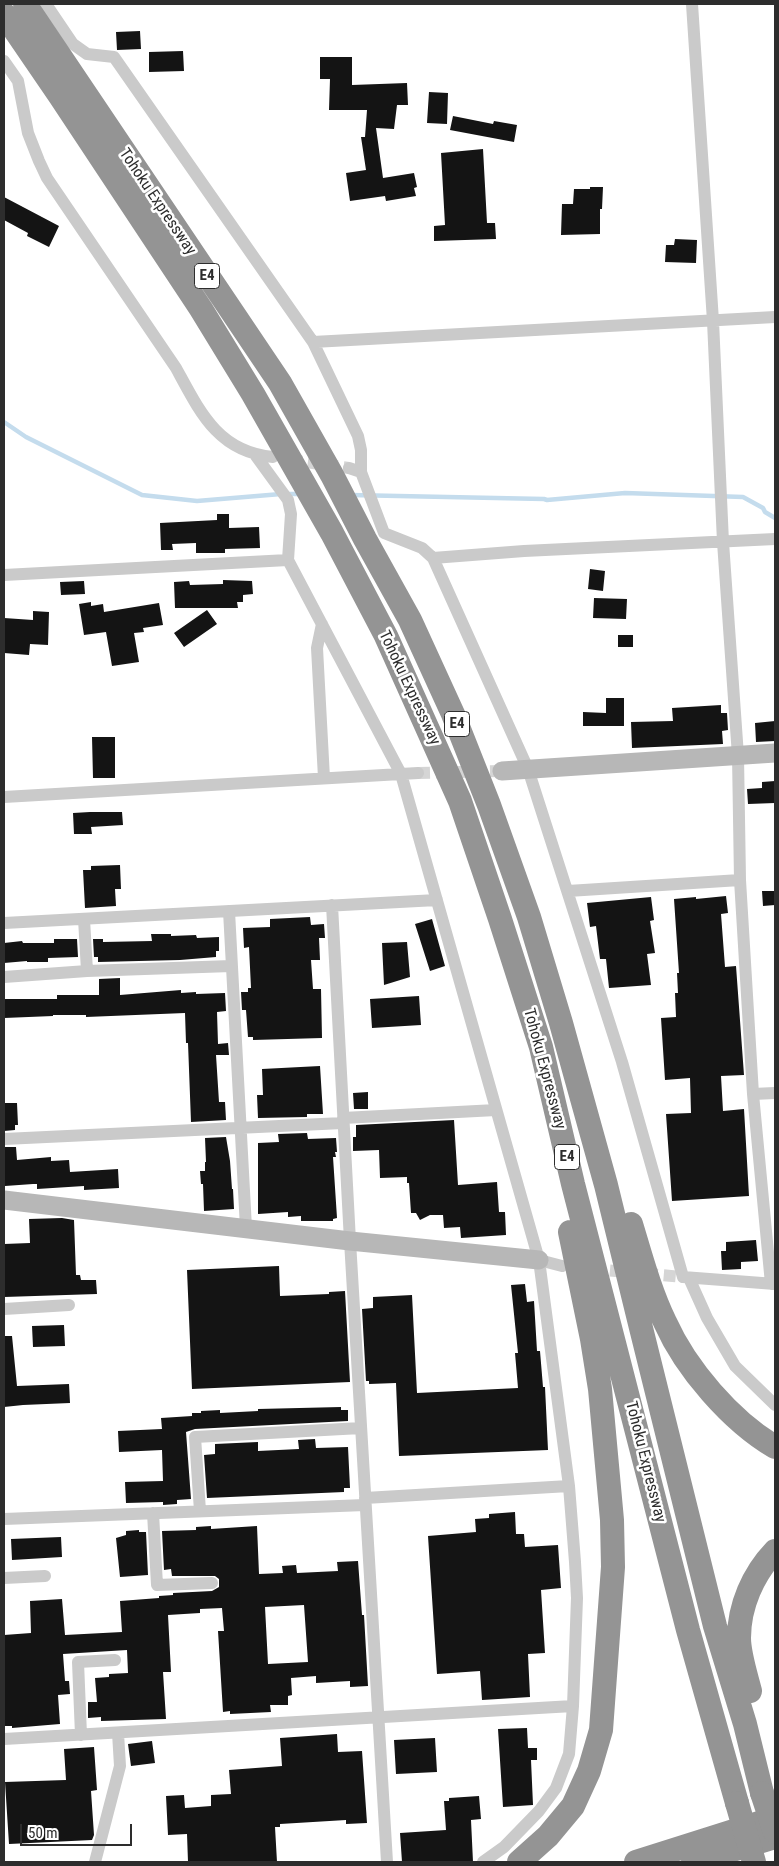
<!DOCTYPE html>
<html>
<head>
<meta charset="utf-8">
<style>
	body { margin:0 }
	#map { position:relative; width:779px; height:1866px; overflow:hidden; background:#fff; font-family:"Roboto Condensed",sans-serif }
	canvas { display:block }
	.frame { position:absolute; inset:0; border:5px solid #2d2d2d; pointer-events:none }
	.scale { position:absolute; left:20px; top:1824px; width:112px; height:22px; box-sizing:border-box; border:2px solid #2d2d2d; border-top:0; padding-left:6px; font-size:15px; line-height:18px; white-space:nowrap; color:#2d2d2d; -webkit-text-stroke:4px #fff; paint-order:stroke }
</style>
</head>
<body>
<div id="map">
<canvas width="779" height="1866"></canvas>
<div class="frame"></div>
<div class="scale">50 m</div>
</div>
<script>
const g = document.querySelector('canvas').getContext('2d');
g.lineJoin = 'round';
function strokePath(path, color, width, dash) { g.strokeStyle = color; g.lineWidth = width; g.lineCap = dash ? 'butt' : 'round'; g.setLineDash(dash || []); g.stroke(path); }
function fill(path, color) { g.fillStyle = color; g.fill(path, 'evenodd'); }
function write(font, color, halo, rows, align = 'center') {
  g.font = font + ' "Roboto Condensed",sans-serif'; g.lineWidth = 5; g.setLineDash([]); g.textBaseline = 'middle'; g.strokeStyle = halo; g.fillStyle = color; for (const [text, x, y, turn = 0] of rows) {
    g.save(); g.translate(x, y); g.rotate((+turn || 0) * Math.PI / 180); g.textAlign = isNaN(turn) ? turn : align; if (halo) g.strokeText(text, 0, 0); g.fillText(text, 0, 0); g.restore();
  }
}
const stream = new Path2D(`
	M4,422L26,437L142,495L197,501L281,494H302
	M350,495L544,499L547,500L625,493L743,497L763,508L765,512L775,518`);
const building = new Path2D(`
	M140,31L141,49L117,50L116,32Z
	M183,51L184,71L149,72V52Z
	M320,57H352V85L407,83L408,105H397L394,129L376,128L383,178L414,173L417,187L414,188L416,196L386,201L385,196L350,201L346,173L366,170L361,137H365L367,110H329L330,79H320Z
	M429,92L448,93L447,124L427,123Z
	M453,116L493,124L494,121L517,125L514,142L450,130Z
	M483,149L487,223H495L496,239L434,241V226L445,225L441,153Z
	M590,187H603L602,209H600V234L561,235L562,204H573L574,189H590Z
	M4,197L59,226L49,247L27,236L28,233L4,220Z
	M675,239L697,240L696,263L665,262L666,245H674Z
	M217,514H229V528L259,527L260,548L225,549V553H196V543L172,544L173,550H161L160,523L217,520Z
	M590,569L605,571L603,591L588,589Z
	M223,580L252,581L253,594L243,595V602H237L238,608H175L174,582L189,581L190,585L223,584Z
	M84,581L85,594L61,595L60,582Z
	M594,598L627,599L626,619L593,618Z
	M91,602V606L103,604L104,612L159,603L163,625L143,628L144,632L134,633L139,662L112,666L106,632L84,635L79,604Z
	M207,610L217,624L184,647L174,633Z
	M33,611L49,612L48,645L30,644L29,655L4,653V618L33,620Z
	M618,635H633V647H618Z
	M606,698H624V726H583V712L606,713Z
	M721,705V713H727L728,730L722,731L723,744L632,748L631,722L673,721L672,708Z
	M775,721V741L756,742L755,723Z
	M92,737H115V778H93Z
	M775,781V803L748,804L747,789L762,788V782Z
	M90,812H122L123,825L91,827L92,834H74L73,813Z
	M120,865L121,889H115L116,906L85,908L83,870H91V866Z
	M762,891H775V905L763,906Z
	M726,896L728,913L721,914L725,967L736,966L744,1075L721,1076L723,1111L744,1109L749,1196L672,1201L666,1114L691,1113L690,1078L665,1080L661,1018L676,1017L675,993H678L677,973H679L674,899L696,897V899Z
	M651,897L654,920L650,921L655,953L647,954L651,985L609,988L606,959H600L596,926L590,927L587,903Z
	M310,917L311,925L324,924L325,938H319L320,960H311L313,989H321L322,1038L253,1040V1037H248L246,1010H242L241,992H248V988H251L249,947L244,948L243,928L270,927V919Z
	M432,919L445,966L430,971L415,924Z
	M151,934H171V936L196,935L197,938L219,937V951H216V957L180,960L98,962V957H94L93,939H103V942L152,941Z
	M54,939H77L78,957L48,958V962H27V961L4,963V943L22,941L23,943H54Z
	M407,942L410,977L384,985L382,943Z
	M120,978V995L181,990V993L196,992V994L225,993L226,1011L217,1012L218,1044L228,1043L229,1055H216L219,1102H225L226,1120L191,1122L188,1043H186L185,1013L86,1017V1015H53V1016L4,1018V999H57V995H99V979Z
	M419,996L421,1025L372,1028L370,999Z
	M320,1066L323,1114H307V1117L258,1118L257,1095H263L262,1069Z
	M368,1092V1109H354L353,1093Z
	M4,1103H17L18,1125H15V1130L4,1131Z
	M454,1120L458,1185L497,1182L499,1212H505L506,1235L461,1238L460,1227L444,1228L443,1215H430L420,1220L416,1213H411L409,1183H407V1177L380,1178L379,1150L353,1151V1137H356V1125Z
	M307,1133L308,1139L336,1138L337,1152H335L336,1157H333L337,1218L333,1219V1221H301V1216L288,1217V1212L258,1214V1143L279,1142L278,1134Z
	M226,1137L230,1161L232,1189H233L234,1209L204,1211L203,1184H201L200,1171H205V1162H206L205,1138Z
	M4,1147H16L17,1160L51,1157V1161L69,1160L70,1172L118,1169L119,1188L84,1190V1186L37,1189V1184H33L5,1186Z
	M62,1218L74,1220L76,1275H80L81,1280H96L97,1294L4,1297V1244L30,1243L29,1219Z
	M756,1240L758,1261L741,1262V1269L722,1270L721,1251H726V1242Z
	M279,1266L280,1296L329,1294V1292L345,1291L350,1382L192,1389L187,1270Z
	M525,1284L527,1302L534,1301L537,1351H540L543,1387H545L548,1450L399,1456L396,1383L369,1384V1381H366L362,1309L373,1308V1297L412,1295L417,1393L518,1388L515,1353H518L511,1285Z
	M64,1325L65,1346L33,1347L32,1326Z
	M4,1336H12L17,1386L69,1384L70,1403L23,1405L4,1407Z
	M341,1407V1410H348V1421L195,1429L186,1432L191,1499L177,1500V1504L163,1505V1502L126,1503L125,1482L163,1481L162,1450L119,1452L118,1431L162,1429L161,1418L192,1416V1413H201V1411L220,1410V1413L258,1411V1409Z
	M315,1439L316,1448L348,1447L350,1488H344V1492L207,1498L204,1455L215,1454V1444L258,1442V1451L299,1449L298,1440Z
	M515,1512L516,1534H524L525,1547L558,1545L561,1588L541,1590L545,1653L528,1654L530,1697L482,1700L480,1671L437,1674L428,1536L476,1532L475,1519L489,1518V1514Z
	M211,1526V1529L257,1526L259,1574L283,1573L282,1566L296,1565L297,1573L338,1571L337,1562L358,1561L362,1615H364L368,1686L350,1687V1681L316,1683V1676L291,1678L292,1695L288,1696V1705H270L271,1712L230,1714V1711L223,1712L218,1631H224L222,1608L200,1609V1613L168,1615L171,1672H163L166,1719L101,1721V1717L88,1718V1702H97L95,1678L109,1677V1674L128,1673L127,1650L63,1654L65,1681H69L70,1694L58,1695L60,1724L12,1728V1726H4V1635L31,1633L30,1601L62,1599L65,1635L122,1632L120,1601L159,1598V1596L173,1595V1593L212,1591L219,1587V1579L215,1576H172L171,1569L164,1570L162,1531L196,1530V1527ZM304,1605L308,1662L268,1664L265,1607Z
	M139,1530V1532H146L148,1575L120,1577L116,1538L126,1535V1531Z
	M61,1537L62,1557L12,1560L11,1539Z
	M527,1728L528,1748H537V1760H531L533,1805L503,1807L498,1729Z
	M337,1734L338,1752L362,1751L367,1823L346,1824V1820L280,1824V1827H275L277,1862H188L187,1834L168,1835L166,1796L184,1795L185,1808L211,1806V1795L231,1794L229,1770L282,1766L280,1738Z
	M435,1738L437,1772L396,1774L394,1740Z
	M152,1741L155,1763L131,1766L128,1744Z
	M94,1747L97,1790L91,1791L94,1835L92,1840L9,1844L5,1782L66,1780L64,1749Z
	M479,1796L481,1819L471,1820L473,1862H402L400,1833L446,1830L444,1801H449V1798Z`);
const streetTunnel = new Path2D(`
	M290,460L349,468
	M418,773L502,771
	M592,1269L683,1277`);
const street = new Path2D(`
	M46,4L73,44L87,54L114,57L313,342L358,436L361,450V472L349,468
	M692,4L713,321L723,542L738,756L740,880L753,1094L771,1284
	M4,61L18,81L28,133L39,161L47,178L176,368C200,412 218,452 273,457
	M313,342L775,317
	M256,456L288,500L291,514L288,560L401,774L539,1260L569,1486L575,1562L577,1598L573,1706L569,1754L556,1788L539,1811L504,1847L483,1862
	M361,472L384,533L422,548L433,558L528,769L622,1062L683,1277L775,1284
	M433,558L524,551L775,539
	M4,575L288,560
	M322,624L317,648L324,778
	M4,797L418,773
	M568,891L740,880
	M332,905L350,1241L387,1862
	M229,911L246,1228
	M84,919L87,971L231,966
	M4,923L437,900
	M4,977L87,971
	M753,1094L775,1093
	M343,1118L496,1110
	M4,1139L343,1123
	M539,1260L562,1266
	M689,1278L707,1318L735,1366L775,1405
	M4,1309L69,1305
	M365,1498L569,1486
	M200,1511L195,1437L361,1428
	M153,1513L157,1585L212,1583
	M4,1519L365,1505
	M4,1578L45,1576
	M81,1735L78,1662L115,1660
	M4,1739L573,1706
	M95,1862L120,1766L118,1733`);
const secondary = new Path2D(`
	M502,771L775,753
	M4,1200L350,1241L539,1260`);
const highway = new Path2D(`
	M25,4L280,383L332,475L365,539L410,620L453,714L489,805L529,917L561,1023L606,1185L641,1328L715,1626L745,1724L762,1793
	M4,14L60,96L201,309L253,394L332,533L386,636L460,801L500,919L541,1047L573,1184L688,1630L737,1803
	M631,1224C641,1257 650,1291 665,1322C686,1369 731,1421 775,1447
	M750,1691C746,1675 739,1654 739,1638C739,1606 753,1574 775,1551
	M519,1862L548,1836L573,1806L589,1771L601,1730L613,1567L612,1520L600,1389L592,1339L570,1232
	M636,1862L775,1818
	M693,1862L775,1837`);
const highwayBridge = new Path2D(`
	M762,1793L775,1832
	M737,1803L754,1862`);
const shields = [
	[207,276,25],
	[457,724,25],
	[567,1157,25]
];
const shieldNames = [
	["E4",207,276],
	["E4",457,724],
	["E4",567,1157]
];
const streetNames = [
	["Tohoku Expressway",157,202,56],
	["Tohoku Expressway",409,688,65],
	["Tohoku Expressway",544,1069,75],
	["Tohoku Expressway",645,1462,76]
];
strokePath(stream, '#c4dced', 4.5);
fill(building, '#141414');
strokePath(streetTunnel, '#d5d5d5', 12, [12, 6]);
strokePath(street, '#cacaca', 12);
strokePath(secondary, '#b7b7b7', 19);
strokePath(highway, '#949494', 24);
strokePath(highwayBridge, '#949494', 24);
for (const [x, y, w] of shields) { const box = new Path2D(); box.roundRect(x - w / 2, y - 12.5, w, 25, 4); g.fillStyle = '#fff'; g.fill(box); strokePath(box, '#2d2d2d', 1); }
write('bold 15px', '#2d2d2d', null, shieldNames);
write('16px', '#2d2d2d', '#fff', streetNames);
</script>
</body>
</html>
